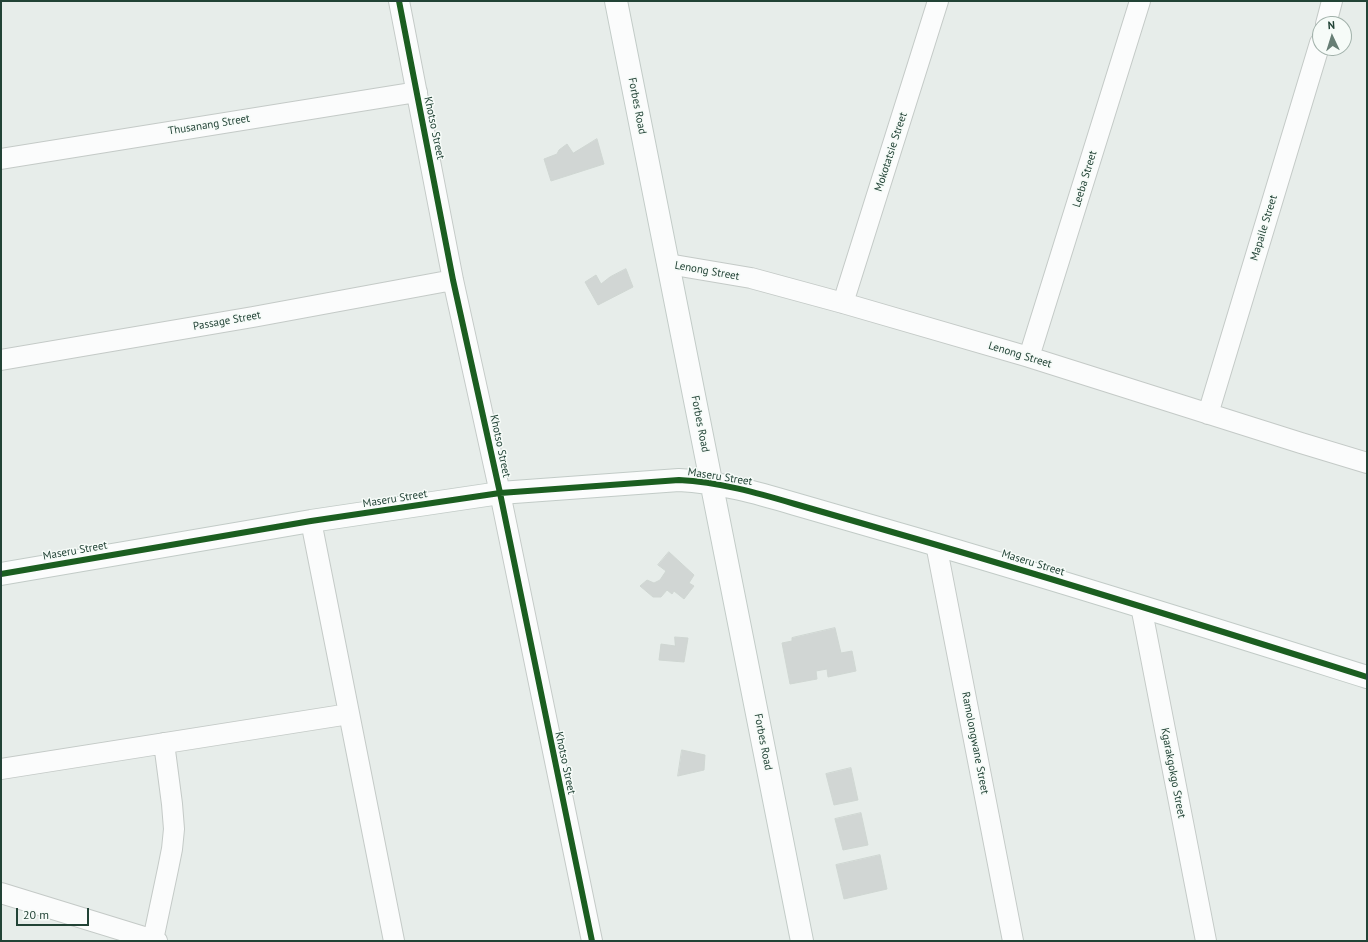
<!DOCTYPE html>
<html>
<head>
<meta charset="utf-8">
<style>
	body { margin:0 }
	#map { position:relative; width:1368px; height:942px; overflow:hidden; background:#e7edea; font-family:"PT Sans",sans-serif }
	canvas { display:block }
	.frame { position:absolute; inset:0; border:2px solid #224336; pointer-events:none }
	.north { position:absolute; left:1312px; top:16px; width:40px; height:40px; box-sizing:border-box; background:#f6fbf8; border:1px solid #a1b1aa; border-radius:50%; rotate:356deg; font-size:11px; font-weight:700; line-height:16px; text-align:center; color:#224336 }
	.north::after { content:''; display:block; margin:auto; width:14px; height:18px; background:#677e75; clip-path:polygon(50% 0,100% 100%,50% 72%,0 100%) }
	.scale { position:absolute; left:16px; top:908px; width:73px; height:18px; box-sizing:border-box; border:2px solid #224336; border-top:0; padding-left:5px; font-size:12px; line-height:14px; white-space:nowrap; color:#224336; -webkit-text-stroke:3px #f6fbf8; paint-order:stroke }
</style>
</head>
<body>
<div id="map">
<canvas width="1368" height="942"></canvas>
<div class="frame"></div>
<div class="north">N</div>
<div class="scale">20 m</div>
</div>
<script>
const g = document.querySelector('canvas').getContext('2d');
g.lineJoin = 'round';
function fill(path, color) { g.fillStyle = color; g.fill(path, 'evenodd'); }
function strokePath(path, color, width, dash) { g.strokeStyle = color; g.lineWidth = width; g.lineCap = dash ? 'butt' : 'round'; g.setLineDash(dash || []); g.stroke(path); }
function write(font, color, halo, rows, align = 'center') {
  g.font = font + ' "PT Sans",sans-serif'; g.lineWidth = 3; g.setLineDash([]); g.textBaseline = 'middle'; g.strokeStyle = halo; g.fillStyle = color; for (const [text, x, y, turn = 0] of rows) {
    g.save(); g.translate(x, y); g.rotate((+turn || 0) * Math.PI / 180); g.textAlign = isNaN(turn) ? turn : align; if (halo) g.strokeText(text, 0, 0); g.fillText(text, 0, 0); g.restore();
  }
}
const building = new Path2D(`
	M597,139L604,164L551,181L544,159L557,154L559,150L567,144L573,153Z
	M626,269L633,287L598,305L585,282L596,275L601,284L610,277Z
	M669,552L694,575L689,583L694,586L684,599L674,591L672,594L667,590L661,597H653L640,586L647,580L654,583L660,580L666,571L658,565Z
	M835,628L841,653L852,651L856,671L828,677L827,669L816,671L817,679L790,684L782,643L792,641V638Z
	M675,637L688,638L684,662L659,660L661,644L675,646Z
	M682,750L705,755L704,770L678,776Z
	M851,768L858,800L834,805L826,774Z
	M861,813L868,845L843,850L835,819Z
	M880,855L887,889L844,899L836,865Z`);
const street = new Path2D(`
	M399,1L453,280L500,493L592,941
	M1326,24L1332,1
	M1,159L417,92
	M668,264L751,278L843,303L1029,357L1301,443L1367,463
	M843,303L938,1
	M1029,357L1140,1
	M1,360L253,317L453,280
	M1208,414L1320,43
	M311,521L394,941
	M936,544L1013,941
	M1141,606L1206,941
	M1,769L349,714
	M1,893L157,941
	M153,940L168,869L172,849L174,829L172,804L164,743`);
const secondary = new Path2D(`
	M616,1L802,941
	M1,574L311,521L500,493L679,480C719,482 758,493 795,504C830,514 865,524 899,534C1056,579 1211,628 1367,677`);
const cycleway = new Path2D(`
	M399,1L453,280L500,493L592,941
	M1,574L311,521L500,493L679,480C719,482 758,493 795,504C830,514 865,524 899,534C1056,579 1211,628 1367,677`);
const streetNames = [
	["Forbes Road",637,106,79],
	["Thusanang Street",209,125,-9],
	["Khotso Street",434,128,78],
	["Mokotatsie Street",891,152,-72],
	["Leeba Street",1085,179,-73],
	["Mapaile Street",1264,228,-73],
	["Lenong Street",707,271,10],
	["Passage Street",227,321,-10],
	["Lenong Street",1020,355,17],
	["Forbes Road",700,424,79],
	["Khotso Street",500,446,78],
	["Maseru Street",720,477,9],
	["Maseru Street",395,499,-9],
	["Maseru Street",75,551,-10],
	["Maseru Street",1033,563,17],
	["Forbes Road",763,742,79],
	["Ramolongwane Street",975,743,79],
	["Khotso Street",565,763,78],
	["Kgarakgokgo Street",1173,773,79]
];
fill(building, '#d1d6d4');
strokePath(building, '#cfd6d2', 1);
strokePath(street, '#c4cac7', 22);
strokePath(secondary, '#c2cbc7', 24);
strokePath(street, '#fbfcfc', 20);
strokePath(secondary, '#fbfcfc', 22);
strokePath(cycleway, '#1b5e20', 6);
write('11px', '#224336', '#f6fbf8', streetNames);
</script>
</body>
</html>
